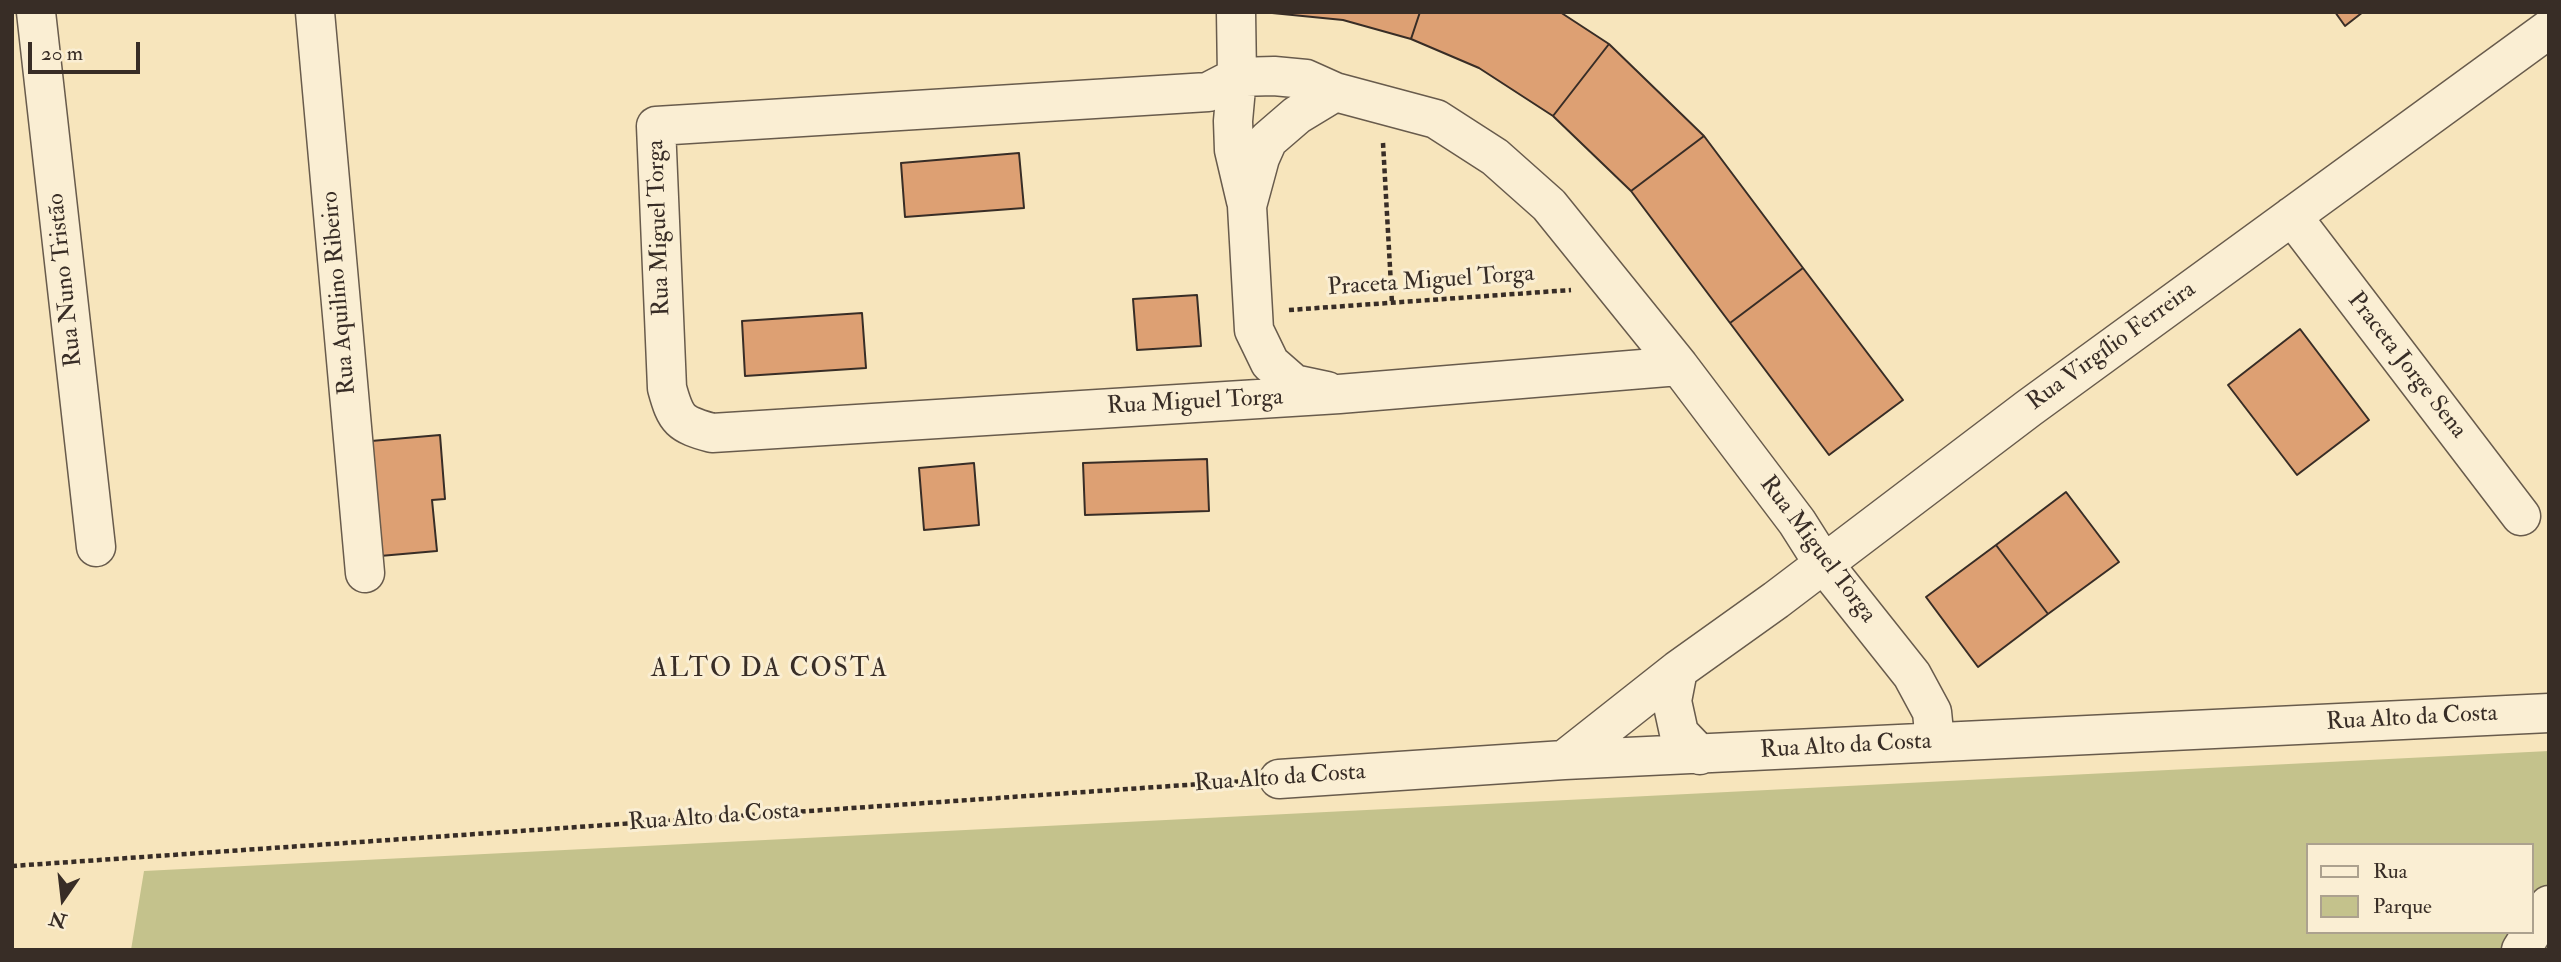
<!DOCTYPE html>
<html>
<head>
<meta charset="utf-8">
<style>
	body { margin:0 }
	#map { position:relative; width:2561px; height:962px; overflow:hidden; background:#f7e5bc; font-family:"IM FELL Double Pica",serif }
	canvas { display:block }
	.frame { position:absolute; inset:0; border:14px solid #382d26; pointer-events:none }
	.legend { position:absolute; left:2306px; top:843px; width:228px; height:91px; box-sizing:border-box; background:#faeed3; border:2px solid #aca18e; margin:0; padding:9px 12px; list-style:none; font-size:21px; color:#382d26 }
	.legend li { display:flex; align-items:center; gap:14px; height:35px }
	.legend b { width:35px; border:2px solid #aca18e }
	.north { position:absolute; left:28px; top:864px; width:70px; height:70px; -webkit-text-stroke:5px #faeed3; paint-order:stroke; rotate:194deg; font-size:19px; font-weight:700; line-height:28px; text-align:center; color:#382d26 }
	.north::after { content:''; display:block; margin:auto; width:24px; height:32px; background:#382d26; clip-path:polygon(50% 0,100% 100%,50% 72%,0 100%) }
	.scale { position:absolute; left:28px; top:42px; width:112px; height:32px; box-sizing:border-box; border:4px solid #382d26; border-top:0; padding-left:9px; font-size:21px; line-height:24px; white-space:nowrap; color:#382d26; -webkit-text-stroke:5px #faeed3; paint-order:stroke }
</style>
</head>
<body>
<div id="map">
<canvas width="2561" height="962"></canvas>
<div class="frame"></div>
<ul class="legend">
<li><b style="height:9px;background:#faeed3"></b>Rua</li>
<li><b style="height:19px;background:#c4c28c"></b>Parque</li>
</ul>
<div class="north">N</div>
<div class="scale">20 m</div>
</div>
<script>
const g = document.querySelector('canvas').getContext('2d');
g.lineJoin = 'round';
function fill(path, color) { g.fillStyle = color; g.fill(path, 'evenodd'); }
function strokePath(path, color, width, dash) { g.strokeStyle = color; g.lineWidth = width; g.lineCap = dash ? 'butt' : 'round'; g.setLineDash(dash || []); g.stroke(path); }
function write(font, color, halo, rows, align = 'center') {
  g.font = font + ' "IM FELL Double Pica",serif'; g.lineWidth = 6; g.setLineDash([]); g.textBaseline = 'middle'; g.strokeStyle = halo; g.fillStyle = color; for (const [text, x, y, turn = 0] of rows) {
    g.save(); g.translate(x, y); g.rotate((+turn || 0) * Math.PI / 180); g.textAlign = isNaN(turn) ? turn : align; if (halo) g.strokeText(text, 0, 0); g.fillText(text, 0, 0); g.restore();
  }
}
const green = new Path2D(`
	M2549,751V950H131L144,871ZM2307,845H2531V932H2307Z`);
const building = new Path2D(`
	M1262,12H1420L1411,39L1343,20Z
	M1420,12H1560L1609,44L1553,116L1479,68L1411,39Z
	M2335,12H2363L2345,26Z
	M1609,44L1704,136L1631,191L1553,116Z
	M1704,136L1803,268L1730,323L1631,191Z
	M1019,153L1024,208L905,217L901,163Z
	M1803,268L1903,400L1829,455L1730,323Z
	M1197,295L1201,346L1137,350L1133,299Z
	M862,313L866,368L745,376L742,321Z
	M2300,329L2369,420L2297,475L2228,385Z
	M440,435L445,499L432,500L437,551L380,556L371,441Z
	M1207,459L1209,511L1085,515L1083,463Z
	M974,463L979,525L924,530L919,468Z
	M2066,492L2119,562L2048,614L1996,545Z
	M1996,545L2048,614L1978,667L1926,597Z`);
const path = new Path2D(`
	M1383,143L1392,303
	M1289,310L1571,290
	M12,866L1244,781`);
const minor = new Path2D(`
	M36,12L96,547
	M315,12L365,573
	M1236,12L1237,77L1233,121L1234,150L1246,201
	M2292,216L2521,516
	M1679,366L1339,394L712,433C680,424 676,421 667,388L656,126L1208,92L1237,77L1274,76L1306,79L1335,92L1436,119L1495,157L1549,205L1679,366L1797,522L1823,563L1912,675L1932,712L1935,742
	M1327,391L1294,384L1270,363L1254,330L1247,206L1260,158L1268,140L1297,115L1335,92
	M1678,670L1672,701L1679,733L1700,755
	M1564,760L1678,670L1776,600L2029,408L2549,29
	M1279,779L1564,760L2549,713
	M2521,950L2549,905`);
const streetNames = [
	["Rua Miguel Torga",660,228,-92],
	["Rua Nuno Tristão",66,280,-96],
	["Praceta Miguel Torga",1431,282,-4],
	["Rua Aquilino Ribeiro",340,293,-95],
	["Rua Virgílio Ferreira",2112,347,-36],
	["Praceta Jorge Sena",2406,366,52],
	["Rua Miguel Torga",1195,403,-3],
	["Rua Miguel Torga",1817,550,53],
	["Rua Alto da Costa",2412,719,-3],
	["Rua Alto da Costa",1846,747,-3],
	["Rua Alto da Costa",1280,779,-4],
	["Rua Alto da Costa",714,818,-4]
];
const neighbourhoodNames = [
	["ALTO DA COSTA",770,670]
];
fill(green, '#c4c28c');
fill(building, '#dda073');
strokePath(building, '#382d26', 2);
strokePath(minor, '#685b4c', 41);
strokePath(path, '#382d26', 4.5, [5, 3.5]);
strokePath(minor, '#faeed3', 38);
write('24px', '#382d26', '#faeed3', streetNames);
g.letterSpacing = '2px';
write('26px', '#382d26', '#faeed3', neighbourhoodNames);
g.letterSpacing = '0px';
</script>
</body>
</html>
